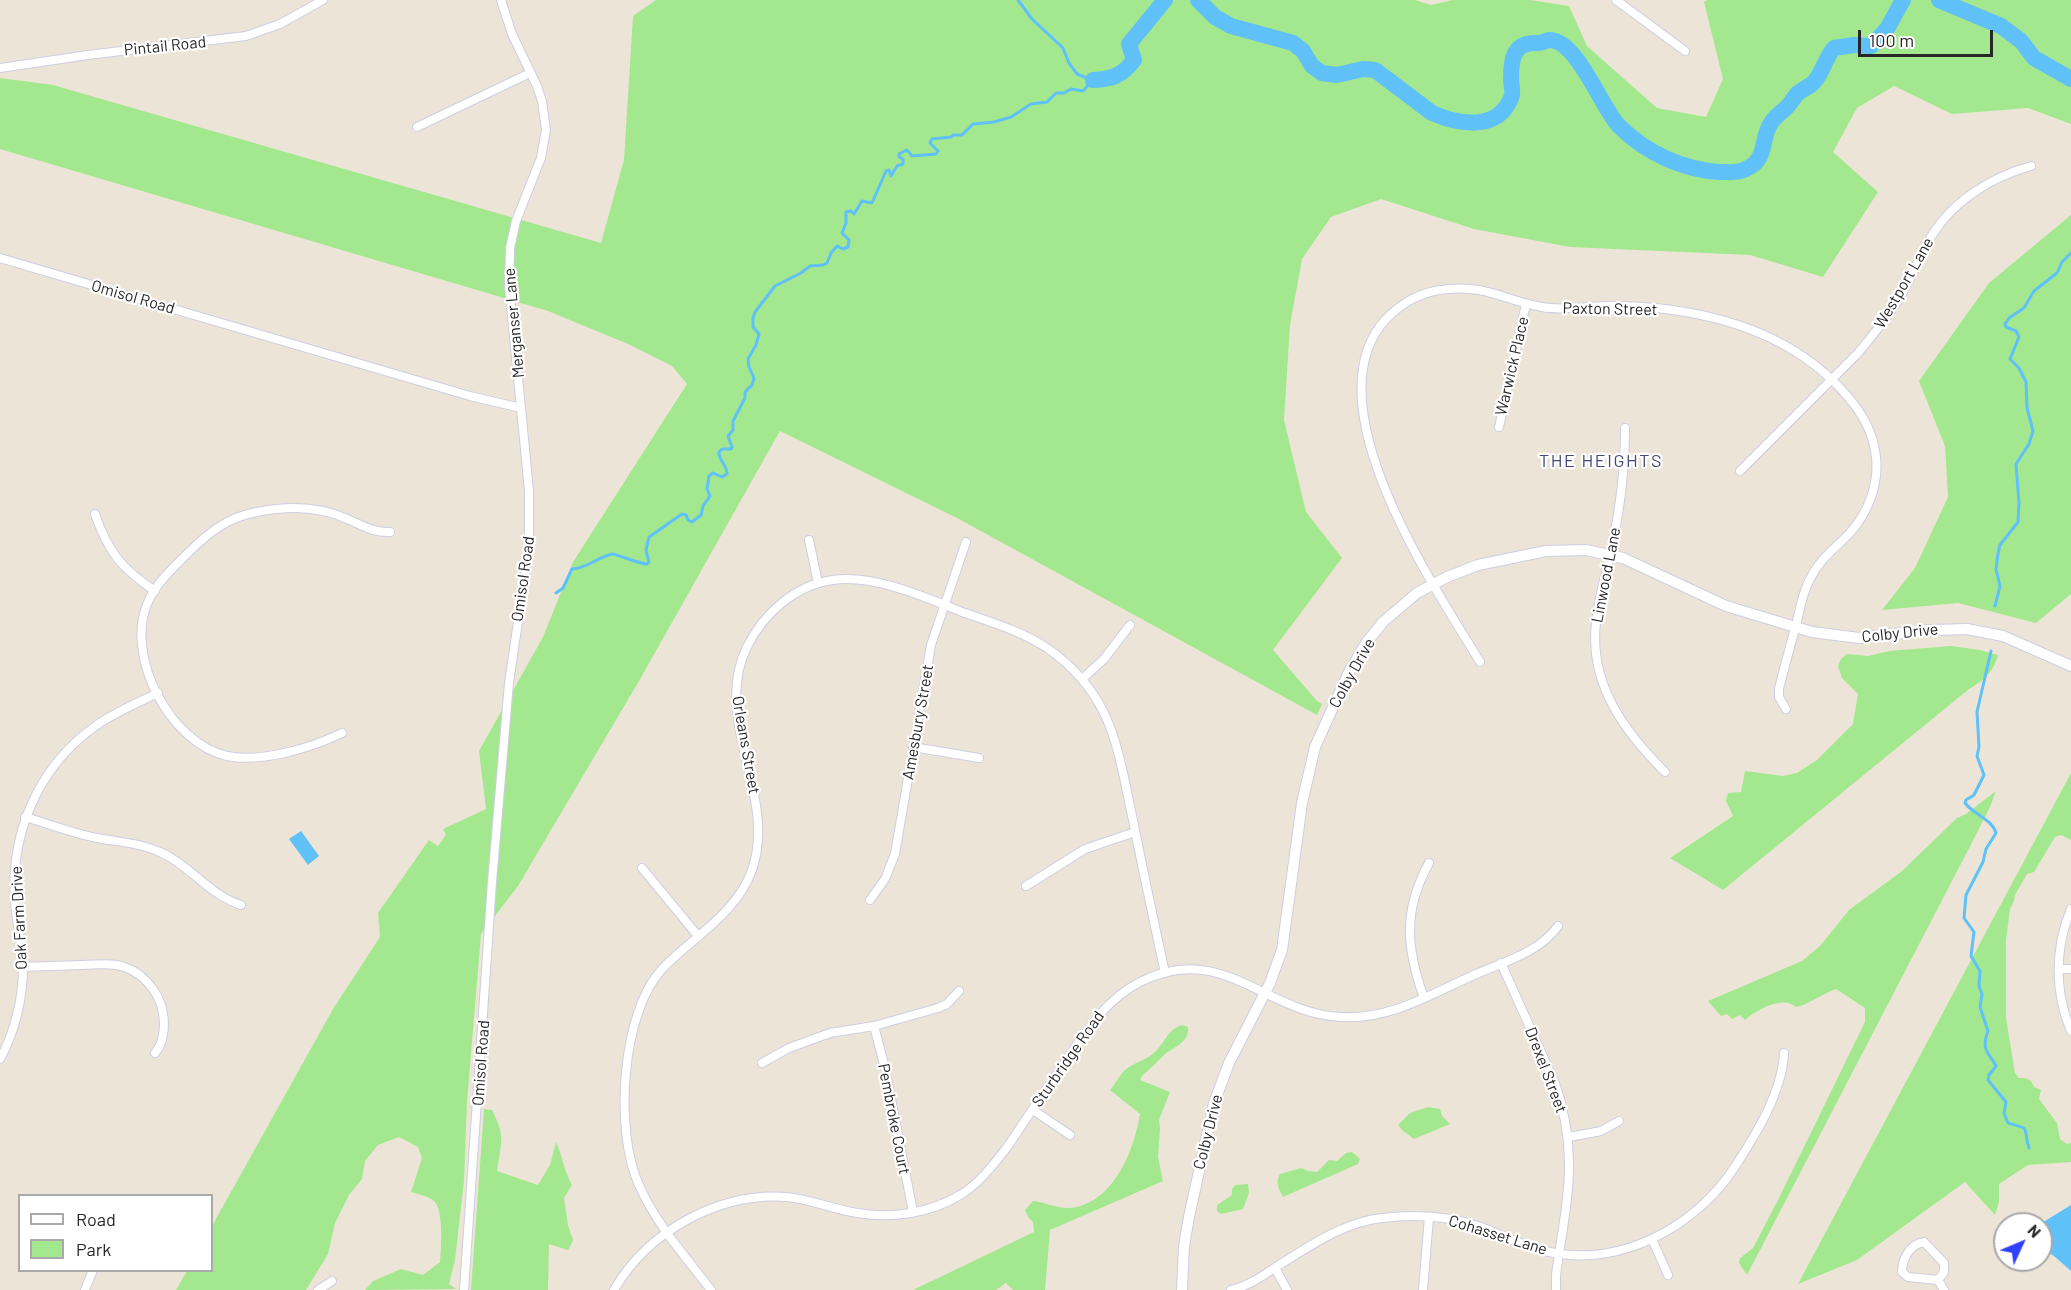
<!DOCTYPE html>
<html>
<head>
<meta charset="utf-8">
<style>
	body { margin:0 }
	#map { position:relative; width:2071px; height:1290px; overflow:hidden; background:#ece5d7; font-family:Barlow,sans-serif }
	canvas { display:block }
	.legend { position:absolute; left:18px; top:1194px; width:195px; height:78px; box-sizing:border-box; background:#fff; border:2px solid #a9a9a9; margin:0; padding:8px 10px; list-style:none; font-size:18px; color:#272727 }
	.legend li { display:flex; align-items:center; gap:12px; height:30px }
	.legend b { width:30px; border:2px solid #a9a9a9 }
	.north { position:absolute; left:1993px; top:1212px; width:60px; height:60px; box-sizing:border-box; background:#fff; border:2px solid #a9a9a9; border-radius:50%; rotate:46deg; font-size:16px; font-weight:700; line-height:24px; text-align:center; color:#272727 }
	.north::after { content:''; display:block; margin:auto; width:21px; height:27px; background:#3142ff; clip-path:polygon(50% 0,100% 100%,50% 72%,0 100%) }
	.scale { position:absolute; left:1858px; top:30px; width:135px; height:27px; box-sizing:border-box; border:3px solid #272727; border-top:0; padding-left:8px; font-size:18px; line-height:21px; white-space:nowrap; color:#272727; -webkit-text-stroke:4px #fff; paint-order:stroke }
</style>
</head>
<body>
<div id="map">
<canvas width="2071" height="1290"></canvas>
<ul class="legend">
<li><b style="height:8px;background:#fff"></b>Road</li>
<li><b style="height:16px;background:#a3e88e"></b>Park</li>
</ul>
<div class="north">N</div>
<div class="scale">100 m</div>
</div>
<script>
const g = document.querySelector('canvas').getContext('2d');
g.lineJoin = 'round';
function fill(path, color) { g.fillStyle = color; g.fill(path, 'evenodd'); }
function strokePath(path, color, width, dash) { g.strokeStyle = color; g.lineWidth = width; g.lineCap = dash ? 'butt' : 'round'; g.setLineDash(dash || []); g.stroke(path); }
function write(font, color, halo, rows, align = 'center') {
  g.font = font + ' Barlow,sans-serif'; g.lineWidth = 4.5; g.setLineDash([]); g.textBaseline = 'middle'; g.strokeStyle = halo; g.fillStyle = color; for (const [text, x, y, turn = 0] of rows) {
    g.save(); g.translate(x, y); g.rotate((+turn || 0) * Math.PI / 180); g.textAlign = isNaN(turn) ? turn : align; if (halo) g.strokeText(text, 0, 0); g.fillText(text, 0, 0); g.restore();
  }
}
const green = new Path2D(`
	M656,0H1415L1431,5L1453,0H1530L1569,6L1587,46L1657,108L1706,117L1723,79L1704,2L1707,0H2071V124L2028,108L1952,114L1894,86L1857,108L1833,152L1878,192L1823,277L1750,255L1570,247L1474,229L1381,199L1331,217L1302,259L1290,325L1284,420L1306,512L1342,558L1273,650L1317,701L1322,704L1317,715L957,518L780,431L639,681L518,886L481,934L467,1101L464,1181L455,1260L449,1284L456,1289L365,1290L373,1281L401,1269L423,1275L440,1262C441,1249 444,1210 434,1201C428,1196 418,1194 411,1192L422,1158L418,1147L399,1137L378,1145L365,1161L362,1179L349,1195L335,1223L328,1254L306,1290H176L187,1271L212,1270V1226L333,1009L380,937L378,913L429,840L438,846L446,835L443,829L486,809L479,751L543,637L573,562L687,384L672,366L628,344L548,311L0,149V78L53,85L601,243L624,160L633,16Z
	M2071,215V594L2036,623L1958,603L1882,610L1915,568L1948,497L1945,446L1919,381L1989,283Z
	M1951,646L1980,650L1998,655C1994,672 1983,681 1969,689L1723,890L1670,858L1733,816L1726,801L1728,793L1741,792L1745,771L1783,776L1797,773L1817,760L1853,724L1858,694L1842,678L1838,666L1841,659L1847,654L1868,656L1889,651Z
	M2071,773V840L2061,835L2055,837L2034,872L2027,874L2015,895L2014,901L2010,909L2006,940V1018L2015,1073L2019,1078C2028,1078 2031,1079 2034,1087L2041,1090L2039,1099L2057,1123L2060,1139L2067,1144L2071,1143V1162L2028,1165L1999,1184V1202L1995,1215L1965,1182L1857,1260L1798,1284Z
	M1996,791L1990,807L1964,858L1747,1275L1739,1263L1740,1258L1753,1248L1778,1200L1865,1022V1008L1836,989C1823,993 1808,1005 1796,1007C1782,995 1757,1010 1745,1020L1740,1015L1732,1019L1727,1014L1721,1016L1708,1001L1802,961L1820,946L1849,910L1902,871L1957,818L1966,814Z
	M1182,1025L1188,1027C1190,1042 1174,1047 1164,1055C1157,1062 1150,1069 1142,1076L1140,1080L1170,1092L1159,1120L1160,1129L1158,1157L1163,1181L1050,1230L1045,1290H1013L1006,1283L996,1290H913L1034,1232L1033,1222L1028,1217L1025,1210L1033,1201C1045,1202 1058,1209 1070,1208C1113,1204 1134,1151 1140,1114L1110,1090C1116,1083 1121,1072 1128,1068C1137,1061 1147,1060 1156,1051C1166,1041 1167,1030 1182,1025Z
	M1428,1107L1440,1109L1442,1116L1450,1124L1414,1139L1402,1130L1398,1125L1410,1113Z
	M484,1109L492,1110C506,1137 501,1143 497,1171L538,1185L550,1165L556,1142C563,1157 564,1171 572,1185L564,1198L568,1225L573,1240L568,1250L549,1244L548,1290H471Z
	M1352,1152L1360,1159L1358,1164L1283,1197C1279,1190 1275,1182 1280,1174L1301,1168L1308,1171L1317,1172L1329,1160L1337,1161L1346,1153Z
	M1248,1184L1249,1193L1243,1209L1221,1214L1217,1211V1205L1232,1195V1189L1235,1185Z`);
const water = new Path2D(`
	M301,831L319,856L308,865L289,839Z
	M2071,1205V1271L2054,1256L2041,1248L2040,1224Z`);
const stream = new Path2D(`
	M1018,0L1032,19L1063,48L1069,63L1077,74L1092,80
	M556,593L563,588L572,569C586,569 598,557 612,554C615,553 638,564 647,564L649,562L646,550L649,537L682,514L686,515L688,520L692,522L701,515L703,506L710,496L707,489L709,476L713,473L722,477L727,474C727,464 719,462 719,452L722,449H731L732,447L728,436L733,430V421L745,398V392L752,385L754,378L749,367L748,359L756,345L759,334L753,327V318L755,312L775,286L801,273L810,266L823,265L827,263L831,253L837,246L843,249L848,247L849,240L842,233L846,223V212L851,211L854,214L862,201L872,203L886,171L889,170L891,176L897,166L903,164V159L899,157V154L907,150L912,156L936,154L938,151L930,143L932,139L951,137L953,135H962L973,124L994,122L1011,117L1031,104L1047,102L1056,93H1064L1071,89L1083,91L1093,80
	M1995,606L2000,586L1996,569L1998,554L2000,545L2018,522L2019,503L2016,464L2029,444L2033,431L2027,408L2026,382L2019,368L2010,359L2019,337L2016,331L2006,327L2005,324L2009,318L2024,308L2034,291L2057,273L2062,262L2071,253
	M1991,651L1977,712L1979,747L1977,756L1984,775L1974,795L1966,800L1965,803C1974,815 1992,819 1996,833L1986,849L1983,862L1966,895L1964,918L1974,932L1971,956L1980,971L1979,986L1982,994L1980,1007L1988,1031C1981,1049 1988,1052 1996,1066L1989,1075L1988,1080L2006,1102L2004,1113L2008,1123C2033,1130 2022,1126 2029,1148`);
const river = new Path2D(`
	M1198,0L1215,17L1231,26L1293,43L1303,51L1312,66L1322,73L1337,75L1363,69L1375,70L1432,113C1459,125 1498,131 1511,98C1514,93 1511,85 1511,80C1511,59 1513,42 1537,43C1541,44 1546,40 1550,40C1578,41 1602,109 1619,126C1646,153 1683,170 1720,172C1734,172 1741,174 1754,164C1766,154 1762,135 1771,123C1775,116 1782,112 1787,107C1791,103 1794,97 1798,93C1803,89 1809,87 1813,83C1823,73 1825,58 1834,48L1854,45L1871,46L1887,29L1903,0
	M1939,0L2001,26L2021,41L2034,58L2071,79
	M1093,80C1112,79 1122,76 1134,60L1129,44L1165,0`);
const minor = new Path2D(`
	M501,0L512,34L537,86L542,101L546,130L541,158L516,221L510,248L509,286L521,408
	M1616,0L1685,51
	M0,68L88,55L246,36L280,24L323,0
	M417,127L530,73
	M0,258L470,396L521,408L529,491V547L509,683L492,882L464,1290
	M1499,427L1526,304
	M1625,428C1625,470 1620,510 1611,551C1606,575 1598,599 1596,623C1589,684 1624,731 1665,772
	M1740,471L1858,353C1874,334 1889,315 1902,294C1911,278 1918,261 1927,244C1948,204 1988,178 2031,166
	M95,514C108,552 122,569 155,591
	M809,540L818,583
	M1480,662C1434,586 1310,404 1385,320C1402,302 1422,291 1448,289C1487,285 1506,301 1542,307C1558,310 1573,308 1590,307C1612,305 1634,306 1656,308C1724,315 1792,337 1840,388C1859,408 1873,429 1876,457C1879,485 1868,513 1849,534C1834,549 1819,560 1810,579C1802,593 1800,610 1796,625C1790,647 1784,668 1779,689V697L1786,709
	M1082,679L1104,659L1130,625
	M342,733C311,748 261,763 227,756C170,743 124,656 148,602C156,583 174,567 188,553C209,532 228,517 257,512C287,506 319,506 347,519C362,525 373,533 390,532
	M913,747L979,758
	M25,817C49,824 72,833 97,838C119,842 139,843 160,852C190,865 209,895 241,905
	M642,868L698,936
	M1026,886L1085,849L1135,832
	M870,900L885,879L895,854L931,645L966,542
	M2071,909C2055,947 2054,992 2071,1031
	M1501,963L1555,1083C1580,1156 1566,1202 1556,1275V1290
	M23,967C42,966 61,966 79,965C91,965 105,963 117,965C140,969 159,990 163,1013C165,1026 164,1043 155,1053
	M2059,969H2071
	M1424,998C1406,948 1403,910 1429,863
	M874,1026L885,1068L913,1212
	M0,1059C15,1032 23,998 23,967C23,948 18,930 16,912C7,840 36,767 97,725C116,712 137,703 158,693
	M762,1063L789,1048L830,1033L874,1026L938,1008L947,1004L959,991
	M1033,1110L1070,1135
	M1569,1137L1601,1131L1619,1121
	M1652,1239L1668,1275
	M1924,1242L1944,1263V1272L1938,1280L1908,1277L1902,1272C1902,1259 1910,1244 1924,1242Z
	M1275,1268L1287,1290
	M1938,1280L1944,1290
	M85,1290L93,1270
	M318,1290L332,1281
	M614,1290C648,1231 719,1192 787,1197C811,1199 834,1210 858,1213C891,1219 931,1213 960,1195C979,1184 994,1164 1008,1146C1025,1120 1043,1094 1061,1068C1084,1035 1103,1001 1140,982C1222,940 1266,1014 1341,1017C1390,1020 1431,994 1474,975C1503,962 1539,953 1558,926
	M711,1290C685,1256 656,1224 639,1185C614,1131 621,1012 663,968C693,937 737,913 752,870C778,796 711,719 747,647C763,614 795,585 833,580C873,574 925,597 962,612C991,622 1021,631 1047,648C1070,664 1090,685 1103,711C1119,742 1125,785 1133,820C1143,871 1154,922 1165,973
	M1231,1290C1249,1286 1264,1275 1279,1265C1310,1246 1344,1222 1382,1218C1414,1214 1450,1216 1481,1227C1502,1235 1523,1246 1545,1251C1619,1269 1697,1227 1736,1165C1757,1133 1782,1092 1784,1053
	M1423,1290L1429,1217`);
const tertiary = new Path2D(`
	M1182,1290L1184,1246L1189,1217L1214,1103L1229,1063L1270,983L1282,950L1302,803L1315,747L1348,674L1366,643L1383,622L1417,593L1447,577L1478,565L1546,551L1586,550L1623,558L1726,606L1812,632L1859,638L1930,630L1967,629L2003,636L2071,666`);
const streetNames = [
	["Pintail Road",165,46,-6],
	["Westport Lane",1904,283,-60],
	["Omisol Road",133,297,16],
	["Paxton Street",1610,309,1],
	["Merganser Lane",514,323,-95],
	["Warwick Place",1512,366,-77],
	["Linwood Lane",1606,575,-79],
	["Omisol Road",523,579,-82],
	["Colby Drive",1900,633,-6],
	["Colby Drive",1352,673,-61],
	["Amesbury Street",918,722,-80],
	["Orleans Street",746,745,80],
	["Oak Farm Drive",19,918,-93],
	["Sturbridge Road",1068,1059,-55],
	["Omisol Road",481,1063,-86],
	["Drexel Street",1546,1070,69],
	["Pembroke Court",894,1119,79],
	["Colby Drive",1208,1132,-76],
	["Cohasset Lane",1498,1235,17]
];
const neighbourhoodNames = [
	["THE HEIGHTS",1601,461]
];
fill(green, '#a3e88e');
fill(water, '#60c0f8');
strokePath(stream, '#60c0f8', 3);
strokePath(river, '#60c0f8', 16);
strokePath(minor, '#cccee2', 10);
strokePath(tertiary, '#cccee2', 12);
strokePath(minor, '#fff', 8);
strokePath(tertiary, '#fff', 10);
write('16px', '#272727', '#fff', streetNames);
g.letterSpacing = '1.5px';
write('18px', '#45497b', '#fff', neighbourhoodNames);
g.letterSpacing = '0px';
</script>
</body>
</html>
